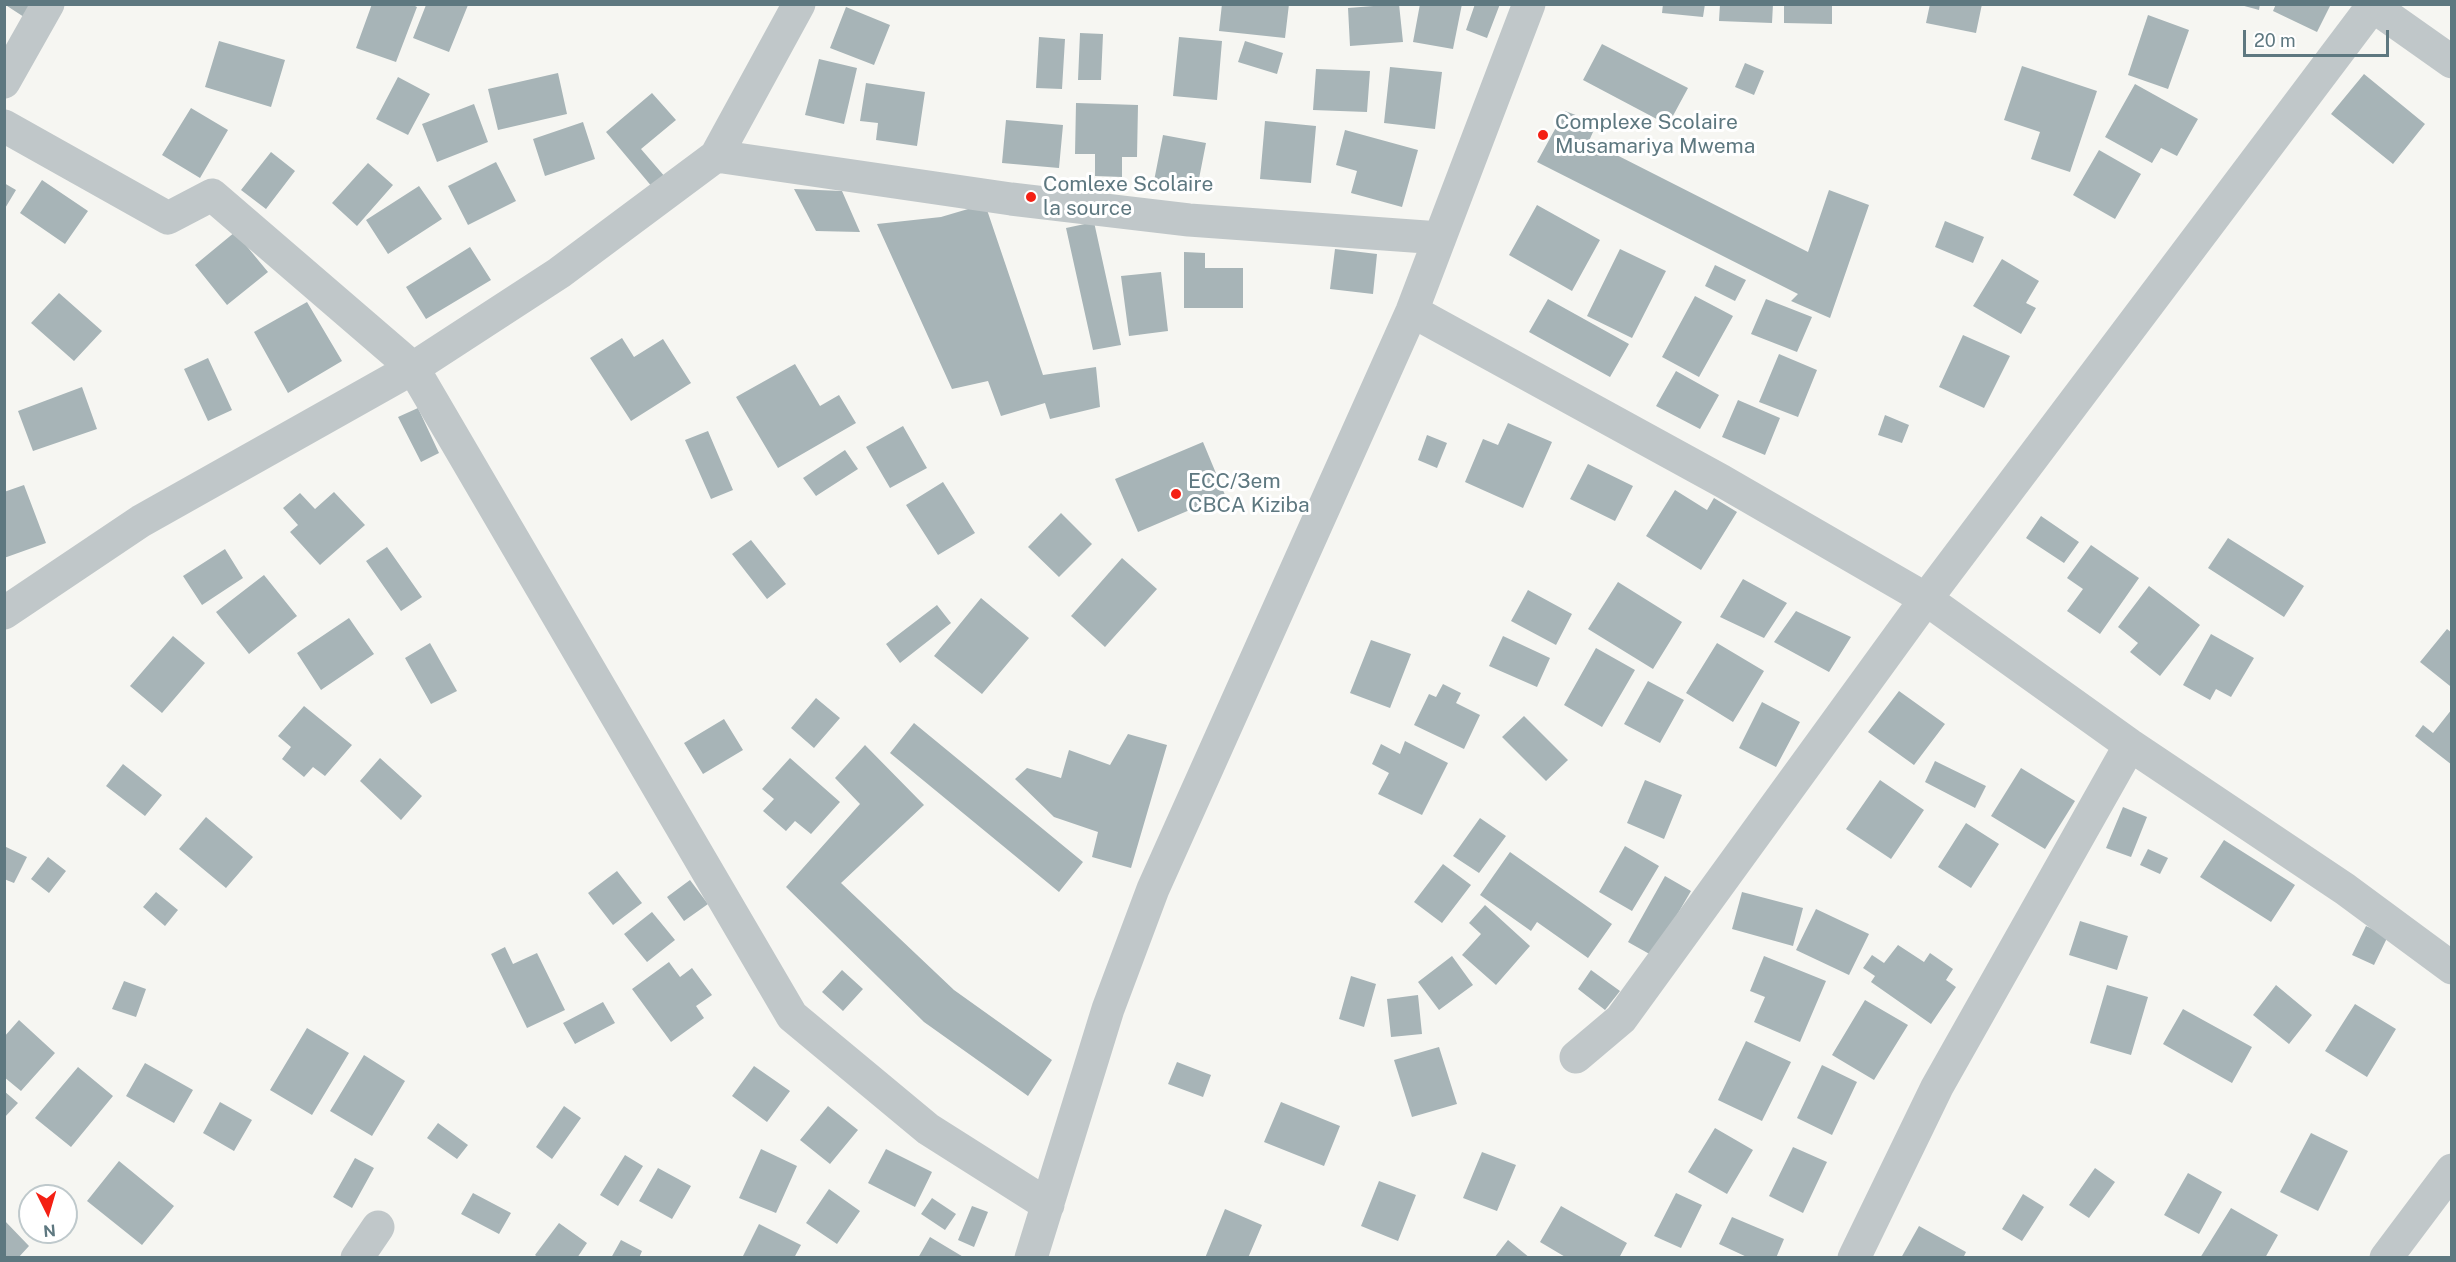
<!DOCTYPE html>
<html>
<head>
<meta charset="utf-8">
<style>
	body { margin:0 }
	#map { position:relative; width:2456px; height:1262px; overflow:hidden; background:#f6f6f2; font-family:"Public Sans",sans-serif }
	canvas { display:block }
	.frame { position:absolute; inset:0; border:6px solid #5e7880; pointer-events:none }
	.north { position:absolute; left:18px; top:1184px; width:60px; height:60px; box-sizing:border-box; background:#fff; border:2px solid #bfc9cc; border-radius:50%; rotate:175deg; font-size:16px; font-weight:700; line-height:24px; text-align:center; color:#5e7880 }
	.north::after { content:''; display:block; margin:auto; width:21px; height:27px; background:#f42014; clip-path:polygon(50% 0,100% 100%,50% 72%,0 100%) }
	.scale { position:absolute; left:2243px; top:30px; width:146px; height:27px; box-sizing:border-box; border:3px solid #5e7880; border-top:0; padding-left:8px; font-size:18px; line-height:21px; white-space:nowrap; color:#5e7880; -webkit-text-stroke:4px #fff; paint-order:stroke }
</style>
</head>
<body>
<div id="map">
<canvas width="2456" height="1262"></canvas>
<div class="frame"></div>
<div class="north">N</div>
<div class="scale">20 m</div>
</div>
<script>
const g = document.querySelector('canvas').getContext('2d');
g.lineJoin = 'round';
function fill(path, color) { g.fillStyle = color; g.fill(path, 'evenodd'); }
function strokePath(path, color, width, dash) { g.strokeStyle = color; g.lineWidth = width; g.lineCap = dash ? 'butt' : 'round'; g.setLineDash(dash || []); g.stroke(path); }
function write(font, color, halo, rows, align = 'center') {
  g.font = font + ' "Public Sans",sans-serif'; g.lineWidth = 6; g.setLineDash([]); g.textBaseline = 'middle'; g.strokeStyle = halo; g.fillStyle = color; for (const [text, x, y, turn = 0] of rows) {
    g.save(); g.translate(x, y); g.rotate((+turn || 0) * Math.PI / 180); g.textAlign = isNaN(turn) ? turn : align; if (halo) g.strokeText(text, 0, 0); g.fillText(text, 0, 0); g.restore();
  }
}
const building = new Path2D(`
	M4,4H32L24,17Z
	M372,4H411L417,7L396,62L356,48Z
	M1222,4H1289L1285,38L1219,31Z
	M1399,4L1403,42L1350,46L1348,8Z
	M1420,4H1462L1453,49L1413,42Z
	M1475,4H1500L1487,38L1466,30Z
	M1663,4H1705L1703,17L1662,13Z
	M1720,4H1773L1772,23L1719,21Z
	M1784,4H1832V24L1784,23Z
	M1930,4H1982L1976,33L1926,23Z
	M2237,4H2260L2259,10Z
	M2276,4H2331L2317,32L2273,11Z
	M426,5H468L449,52L413,38Z
	M846,7L890,25L874,65L830,48Z
	M2148,15L2189,30L2168,89L2128,75Z
	M1080,33L1103,34L1101,80H1078Z
	M1039,37L1065,39L1062,89L1036,88Z
	M1179,37L1222,41L1217,100L1173,96Z
	M219,41L285,60L271,107L205,87Z
	M1245,41L1283,53L1277,74L1238,62Z
	M1602,44L1688,88L1668,125L1583,80Z
	M819,59L857,68L844,124L805,115Z
	M1745,63L1764,71L1754,95L1735,87Z
	M2022,66L2097,91L2070,172L2031,159L2040,132L2004,120Z
	M1390,67L1442,72L1435,129L1384,123Z
	M1316,69L1370,71L1367,112L1313,110Z
	M558,73L567,114L498,130L488,89Z
	M2364,74L2425,124L2393,164L2331,114Z
	M398,77L430,94L408,135L376,119Z
	M866,83L925,92L917,146L876,140L878,123L860,121Z
	M2135,84L2198,119L2177,156L2161,148L2152,163L2105,137Z
	M652,93L676,120L641,149L666,178L653,188L606,132Z
	M1076,103L1138,105L1137,157H1122V177L1095,176V154H1075Z
	M474,104L488,142L437,162L422,124Z
	M191,108L228,130L200,178L162,155Z
	M1565,111L1597,123L1589,141L1808,252L1829,190L1869,205L1830,318L1791,301L1798,294L1537,162Z
	M1006,120L1063,125L1059,168L1002,163Z
	M1265,121L1316,126L1311,183L1260,179Z
	M583,122L595,159L545,176L533,139Z
	M1345,130L1418,150L1402,207L1351,193L1357,171L1336,165Z
	M1163,135L1206,143L1196,194L1153,186Z
	M2099,150L2141,174L2115,219L2073,195Z
	M271,152L295,171L266,209L241,190Z
	M496,162L516,201L468,225L448,186Z
	M368,163L393,185L357,226L332,203Z
	M42,180L88,211L65,244L20,213Z
	M4,183L16,190L4,210Z
	M419,186L442,219L388,254L366,220Z
	M794,189L842,191L860,232L816,231Z
	M985,204L1043,375L1096,367L1100,407L1050,419L1045,403L1001,416L988,381L952,389L877,224L941,217Z
	M1537,205L1600,240L1572,291L1509,255Z
	M1945,221L1984,237L1973,263L1935,247Z
	M1094,222L1121,345L1093,350L1066,228Z
	M235,232L268,272L227,305L195,265Z
	M470,247L491,280L426,319L406,287Z
	M1335,249L1377,254L1373,294L1330,289Z
	M1620,249L1666,271L1632,338L1587,316Z
	M1184,252L1205,253V268H1243V308H1184Z
	M2002,259L2039,281L2026,303L2036,308L2021,334L1973,306Z
	M1715,265L1746,280L1735,301L1705,286Z
	M1161,272L1168,331L1129,336L1121,276Z
	M59,293L102,331L74,361L31,323Z
	M1695,296L1733,316L1699,377L1662,357Z
	M1548,299L1629,344L1610,377L1529,332Z
	M1766,299L1812,317L1797,352L1751,334Z
	M307,302L342,361L288,393L254,332Z
	M1963,335L2010,356L1984,408L1939,387Z
	M622,338L634,357L663,339L691,383L631,421L590,358Z
	M1779,354L1817,370L1798,417L1759,402Z
	M208,358L232,410L208,421L184,369Z
	M795,364L820,406L839,395L856,423L778,468L736,397Z
	M1676,371L1719,395L1700,429L1656,406Z
	M82,387L97,429L33,451L18,411Z
	M1738,400L1780,418L1765,455L1722,437Z
	M418,408L439,453L421,462L398,417Z
	M1885,415L1909,425L1902,443L1878,435Z
	M1508,423L1552,442L1523,508L1465,482L1483,439L1498,445Z
	M903,426L927,468L890,488L866,447Z
	M708,431L733,490L711,499L685,440Z
	M1427,435L1447,443L1437,468L1418,460Z
	M1203,442L1225,495L1138,532L1115,479Z
	M845,450L858,469L816,496L803,478Z
	M1588,464L1633,486L1615,521L1570,499Z
	M943,482L975,533L938,555L906,505Z
	M24,485L46,543L4,558V492Z
	M1675,490L1707,510L1714,498L1737,512L1701,570L1646,536Z
	M334,492L365,525L320,565L290,532L298,525L283,508L300,493L315,509Z
	M1061,513L1092,544L1059,577L1028,547Z
	M2041,516L2079,542L2064,563L2026,538Z
	M2228,538L2304,586L2284,617L2208,568Z
	M751,540L786,584L767,599L732,554Z
	M2091,545L2139,578L2100,634L2067,611L2083,589L2067,578Z
	M387,547L422,597L401,611L366,561Z
	M225,549L243,578L202,605L183,576Z
	M1122,558L1157,589L1105,647L1071,616Z
	M264,575L297,616L249,654L216,612Z
	M1743,579L1787,603L1764,638L1720,617Z
	M1618,582L1682,622L1653,669L1588,629Z
	M2149,586L2200,625L2160,676L2130,652L2138,643L2118,627Z
	M1528,590L1572,614L1556,645L1511,621Z
	M981,598L1029,638L982,694L934,656Z
	M937,605L951,623L900,663L886,644Z
	M1796,611L1851,637L1829,672L1774,642Z
	M349,618L374,654L321,690L297,653Z
	M2447,629L2452,633L2450,686L2420,662Z
	M2211,634L2254,658L2231,697L2216,689L2210,700L2183,685Z
	M173,636L205,663L162,713L130,686Z
	M1503,636L1550,658L1537,687L1489,666Z
	M1371,640L1411,654L1390,708L1350,693Z
	M430,643L457,691L431,704L405,658Z
	M1717,643L1764,671L1733,722L1686,693Z
	M1596,648L1635,670L1602,727L1564,705Z
	M1648,681L1684,700L1660,743L1624,724Z
	M1443,684L1461,693L1456,703L1480,715L1464,749L1414,725L1429,694L1436,697Z
	M1899,691L1945,724L1914,765L1868,732Z
	M816,698L840,718L814,748L791,728Z
	M1762,702L1800,722L1776,767L1739,748Z
	M304,706L352,745L325,776L313,767L304,777L282,759L291,747L278,736Z
	M2452,709V765L2415,736L2423,725L2433,733Z
	M1524,716L1568,760L1546,781L1502,737Z
	M724,719L743,750L703,774L684,743Z
	M914,723L1083,862L1059,892L890,753Z
	M1128,734L1167,745L1131,868L1092,857L1098,832L1054,817L1015,779L1027,768L1061,778L1069,750L1110,765Z
	M1405,741L1448,763L1422,815L1378,794L1389,773L1372,764L1381,744L1400,754Z
	M865,745L924,805L841,883L954,990L1052,1060L1028,1096L924,1022L786,887L860,804L835,778Z
	M380,758L422,796L401,820L360,781Z
	M790,758L840,802L811,834L795,821L786,831L763,811L774,799L762,789Z
	M1935,761L1986,786L1975,808L1925,782Z
	M123,764L162,795L145,816L106,786Z
	M2021,768L2075,801L2045,849L1991,816Z
	M1645,780L1682,795L1664,839L1627,823Z
	M1880,780L1924,810L1891,859L1846,829Z
	M2123,807L2147,817L2131,857L2106,848Z
	M206,817L253,857L226,888L179,849Z
	M1480,818L1506,836L1479,873L1453,856Z
	M1966,823L1999,844L1971,888L1938,867Z
	M2224,840L2295,885L2271,922L2200,877Z
	M4,846L27,857L14,883L4,879Z
	M1625,846L1659,866L1632,911L1599,892Z
	M2148,849L2168,858L2160,874L2140,865Z
	M1510,852L1612,924L1588,958L1537,922L1531,931L1480,895Z
	M48,857L66,871L49,893L31,879Z
	M1443,864L1471,885L1442,923L1414,902Z
	M617,871L642,903L613,925L588,893Z
	M1665,876L1691,891L1653,956L1628,942Z
	M690,880L708,904L684,921L667,897Z
	M156,892L178,910L165,926L143,907Z
	M1742,892L1803,908L1793,946L1732,929Z
	M1485,905L1530,946L1496,985L1462,955L1481,934L1469,923Z
	M1816,909L1869,934L1849,975L1796,950Z
	M652,912L675,940L647,962L624,934Z
	M2080,921L2128,936L2117,970L2069,955Z
	M2366,926L2388,936L2374,965L2352,955Z
	M1898,945L1924,962L1930,953L1953,969L1946,980L1956,987L1931,1024L1871,982L1875,976L1863,968L1872,955L1884,963Z
	M505,947L513,964L537,953L565,1010L527,1028L491,954Z
	M1452,956L1473,985L1439,1010L1418,982Z
	M1764,956L1826,981L1800,1042L1754,1022L1765,997L1750,991Z
	M669,962L680,977L692,968L712,995L696,1006L704,1018L671,1042L632,989Z
	M842,970L863,989L843,1011L822,992Z
	M1591,970L1620,991L1605,1010L1578,989Z
	M1351,976L1376,984L1364,1027L1339,1019Z
	M124,981L146,989L136,1017L112,1009Z
	M2107,985L2148,997L2131,1055L2090,1043Z
	M2276,985L2312,1015L2289,1044L2253,1015Z
	M1418,995L1422,1034L1391,1037L1387,999Z
	M1865,1000L1908,1025L1874,1080L1832,1055Z
	M603,1002L615,1023L575,1044L563,1023Z
	M2355,1004L2396,1029L2367,1077L2325,1051Z
	M2183,1009L2252,1047L2232,1083L2163,1044Z
	M19,1020L55,1053L21,1091L4,1077V1037Z
	M307,1028L349,1053L312,1115L270,1090Z
	M1746,1041L1791,1062L1762,1121L1718,1100Z
	M1439,1047L1457,1104L1412,1117L1394,1060Z
	M364,1055L405,1081L372,1136L330,1111Z
	M1177,1062L1211,1075L1203,1097L1168,1084Z
	M145,1063L193,1090L174,1123L126,1096Z
	M1822,1065L1857,1082L1832,1135L1797,1118Z
	M754,1066L790,1091L767,1122L732,1096Z
	M78,1067L113,1096L71,1147L35,1118Z
	M4,1091L18,1103L4,1118Z
	M220,1102L252,1120L234,1151L203,1133Z
	M1281,1102L1340,1126L1324,1166L1264,1142Z
	M564,1106L581,1118L552,1159L536,1147Z
	M828,1106L858,1130L830,1164L800,1140Z
	M438,1123L468,1145L457,1159L427,1138Z
	M1715,1128L1753,1150L1727,1194L1688,1172Z
	M2311,1133L2348,1151L2318,1211L2280,1192Z
	M1793,1147L1827,1162L1803,1213L1769,1196Z
	M761,1149L797,1166L776,1213L739,1198Z
	M886,1149L932,1172L915,1207L868,1183Z
	M1482,1152L1516,1165L1497,1211L1463,1198Z
	M625,1155L643,1166L618,1206L600,1195Z
	M355,1158L374,1168L352,1208L333,1197Z
	M119,1161L174,1206L142,1245L87,1201Z
	M658,1168L691,1186L672,1219L639,1201Z
	M2095,1168L2115,1182L2089,1218L2069,1205Z
	M2188,1173L2222,1192L2199,1234L2164,1215Z
	M1379,1181L1416,1195L1398,1241L1361,1226Z
	M829,1189L860,1211L837,1244L806,1223Z
	M473,1193L511,1213L499,1234L461,1214Z
	M1676,1193L1702,1205L1681,1248L1654,1236Z
	M2023,1194L2044,1207L2022,1241L2002,1229Z
	M932,1198L956,1214L945,1230L921,1214Z
	M972,1206L988,1212L974,1247L958,1240Z
	M1561,1206L1627,1243L1619,1258H1567L1540,1242Z
	M2231,1208L2278,1235L2265,1258H2200Z
	M1225,1209L1262,1225L1248,1258H1205Z
	M1732,1217L1784,1239L1776,1258H1749L1719,1244Z
	M4,1220L29,1246L18,1258H4Z
	M559,1223L587,1243L577,1258H539L535,1255Z
	M759,1224L801,1245L794,1258H742Z
	M1919,1226L1966,1252L1963,1258H1901Z
	M930,1237L965,1258H918Z
	M621,1240L642,1251L639,1258H611Z
	M1508,1240L1530,1258H1494Z`);
const minor = new Path2D(`
	M2370,4L2452,62
	M4,82L48,4
	M4,126L168,218L212,195L413,368L792,1016L928,1129L1048,1205
	M716,156L799,4
	M1412,311L1722,481L1926,599L2130,745L2345,889L2452,968
	M4,613L141,521L413,368L559,273L716,156L1011,199L1189,220L1440,238
	M1576,1057L1621,1019L1926,599L2374,4
	M357,1258L378,1227
	M1031,1258L1108,1009L1153,889L1412,311L1529,4
	M1854,1258L1937,1087L2130,745
	M2386,1258L2452,1170`);
const markers = [
	[1543,135,6,"#f42014"],
	[1031,197,6,"#f42014"],
	[1176,494,6,"#f42014"]
];
const poiNames = [
	["Complexe Scolaire",1555,123],
	["Musamariya Mwema",1555,147],
	["Comlexe Scolaire",1043,185],
	["la source",1043,209],
	["ECC/3em",1188,482],
	["CBCA Kiziba",1188,506]
];
fill(building, '#a7b4b7');
strokePath(minor, '#c0c7c9', 33);
for (const [x, y, r, color] of markers) { const dot = new Path2D(); dot.arc(x, y, r, 0, 2 * Math.PI); g.fillStyle = color; g.fill(dot); strokePath(dot, '#fff', 2); }
write('21px', '#5e7880', '#fff', poiNames, 'left');
</script>
</body>
</html>
